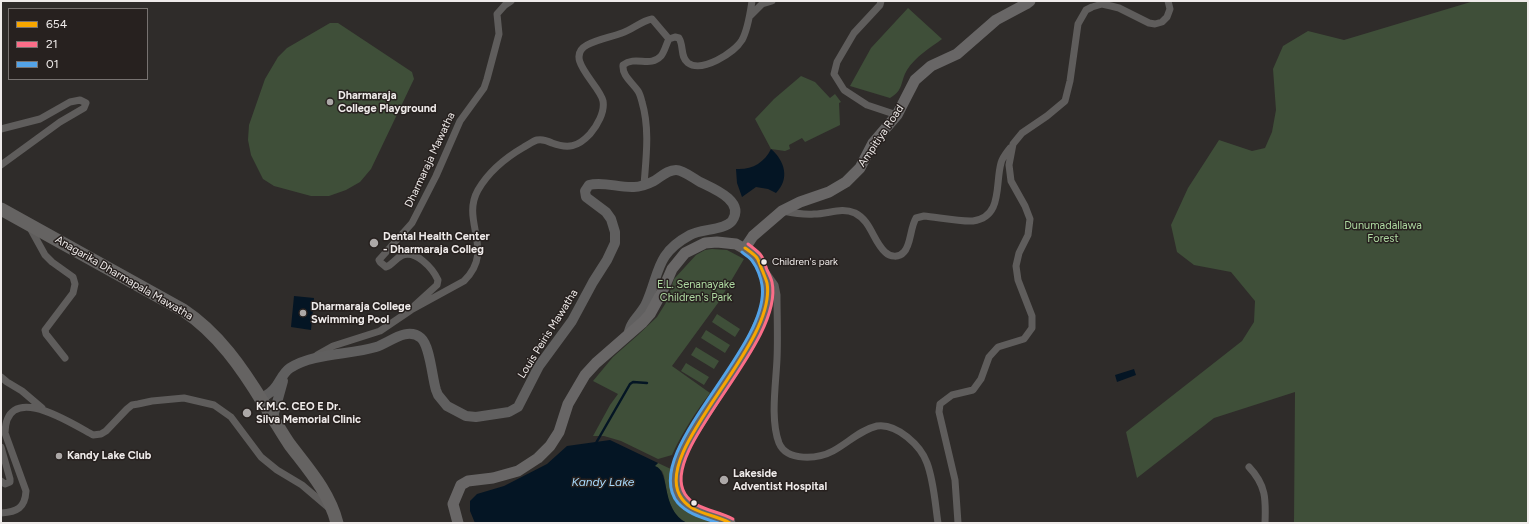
<!DOCTYPE html>
<html>
<head>
<meta charset="utf-8">
<style>
	body { margin:0 }
	#map { position:relative; width:1529px; height:524px; overflow:hidden; background:#2f2c2a; font-family:Figtree,sans-serif }
	canvas { display:block }
	.frame { position:absolute; inset:0; border:2px solid #efebea; pointer-events:none }
	.legend { position:absolute; left:8px; top:8px; width:140px; height:72px; box-sizing:border-box; background:#27211f; border:1px solid #777270; margin:0; padding:5px 7px; list-style:none; font-size:12px; color:#efebea }
	.legend li { display:flex; align-items:center; gap:8px; height:20px }
	.legend b { width:20px; border:1px solid #777270 }
</style>
</head>
<body>
<div id="map">
<canvas width="1529" height="524"></canvas>
<div class="frame"></div>
<ul class="legend">
<li><b style="height:5px;background:#f7a600"></b>654</li>
<li><b style="height:5px;background:#fb6d88"></b>21</li>
<li><b style="height:5px;background:#53a3e8"></b>01</li>
</ul>
</div>
<script>
const g = document.querySelector('canvas').getContext('2d');
g.lineJoin = 'round';
function fill(path, color) { g.fillStyle = color; g.fill(path, 'evenodd'); }
function strokePath(path, color, width, dash) { g.strokeStyle = color; g.lineWidth = width; g.lineCap = dash ? 'butt' : 'round'; g.setLineDash(dash || []); g.stroke(path); }
function write(font, color, halo, rows, align = 'center') {
  g.font = font + ' Figtree,sans-serif'; g.lineWidth = 3; g.setLineDash([]); g.textBaseline = 'middle'; g.strokeStyle = halo; g.fillStyle = color; for (const [text, x, y, turn = 0] of rows) {
    g.save(); g.translate(x, y); g.rotate((+turn || 0) * Math.PI / 180); g.textAlign = isNaN(turn) ? turn : align; if (halo) g.strokeText(text, 0, 0); g.fillText(text, 0, 0); g.restore();
  }
}
const green = new Path2D(`
	M1474,1H1528V523H1294L1295,392L1214,418L1137,478L1126,432L1242,341L1254,322L1255,301L1231,272L1194,265L1177,252L1171,225L1188,188L1219,140L1252,151L1265,148L1272,132L1276,110L1273,69L1283,46L1308,31L1344,40Z
	M908,8L942,39C930,48 915,57 907,70C900,82 904,90 890,98L850,86L871,48Z
	M330,23H338L412,72L414,79L371,169L360,182L346,190L329,196H311L274,186L263,179L251,155L248,140L249,125L265,79L278,57L287,48Z
	M801,76L815,82L830,98L835,94L841,102L839,103L840,125L805,142L802,138L789,145L790,149L785,151L771,149L755,119L774,99Z
	M712,249L727,250L744,259L718,303L672,366L710,393C695,413 682,433 672,455L658,459L621,441L604,436H593L610,405L618,394L593,381L613,357L638,335L657,317L667,301L674,279L696,255L705,250Z
	M717,314L740,329L735,337L712,322Z
	M706,330L730,345L725,353L701,338Z
	M696,347L719,361L714,369L691,355Z
	M686,363L709,377L704,385L681,371Z
	M658,463L673,470C673,478 672,488 674,495C678,514 706,518 721,523H687L681,520L674,512L668,499L664,476L662,471L654,466Z`);
const water = new Path2D(`
	M771,149C785,161 790,179 776,193L768,189L756,187L742,197L737,183L736,169C752,170 764,163 771,149Z
	M294,296L314,298L311,330L291,327Z
	M1134,369L1136,375L1117,382L1115,375Z
	M610,440L658,463L655,466C671,471 660,510 687,523H475L470,511V501L477,494L504,486L547,464L567,446Z`);
const stream = new Path2D(`
	M596,443L630,384L633,382L647,383`);
const street = new Path2D(`
	M881,1L880,5L854,33L837,62L834,74L844,90L867,105L897,115
	M750,16L762,4L772,1
	M1,129L40,119L70,102L80,100L86,103L84,108L60,122L1,165
	M644,185C646,158 650,129 642,102C641,98 640,94 638,91C632,82 622,76 623,65C636,55 650,68 661,56C665,51 666,44 669,39L675,37L679,38C684,46 680,57 688,63C702,73 734,53 742,40C748,29 750,14 752,1
	M783,211C793,213 803,215 814,214C829,214 841,207 855,213C871,221 873,241 885,252C890,257 899,258 904,252C911,245 910,228 916,218L924,216C936,217 961,222 973,221C1003,217 995,184 1001,163C1002,158 1007,152 1010,148
	M29,226L45,255L52,262L73,277L75,284L73,293L45,330L46,334L65,358
	M765,271L775,285L777,295C777,316 778,338 777,359C776,383 770,420 779,443C787,462 818,459 833,451C848,443 860,430 877,426C897,423 921,446 927,463C934,482 935,503 938,523
	M415,305L437,285L438,280C433,269 415,248 401,256C395,259 392,265 386,267L380,262L379,260L412,223L436,176L460,121L484,88L487,79L499,34L497,14L505,5L511,1
	M317,355L333,346L380,331L411,310L464,281C496,250 460,222 478,190C489,171 505,158 524,147C528,145 533,141 537,140C542,139 548,141 552,143C568,149 578,147 590,134C597,126 605,112 603,101C600,85 563,58 587,45C598,39 611,37 622,33C632,30 641,21 652,19L669,39
	M1,377L7,382L22,391L42,408
	M1,447L10,479V482L5,484L1,481
	M1249,467C1266,485 1266,499 1265,523
	M1,513C17,512 25,508 26,491L5,433C6,380 71,423 93,435L101,434L106,431L127,409L132,405L138,404L152,401L184,398L214,405L231,417L261,457L277,470L302,485L329,508
	M958,523L955,480L939,412L940,404L952,395L973,390L981,379L989,357L998,347L1024,339L1032,328V316L1018,280L1016,266L1019,253L1028,235L1030,219L1025,206L1011,181L1009,165L1013,144L1022,133L1047,116L1065,101L1070,81L1078,24L1086,10L1092,7L1102,4L1111,6L1119,8L1149,23L1155,24L1162,22L1167,17L1170,9L1168,1`);
const secondary = new Path2D(`
	M261,398C268,395 273,391 277,385C281,379 284,372 290,368C313,353 349,355 376,347C389,343 407,326 421,338C430,346 432,377 436,390L438,395L447,406L466,416L476,417L509,412L518,407L539,366L572,321L593,282L607,260L615,243V232L611,219L606,212L586,197L585,191L589,185C603,181 619,188 634,187C641,187 648,184 654,181C661,177 667,170 676,170C683,170 693,178 700,182C712,188 746,201 732,221C725,230 701,229 690,235C655,254 660,273 646,304C642,312 636,317 632,324C630,327 629,332 628,335
	M273,417L283,381`);
const primary = new Path2D(`
	M745,248L753,236L782,211L800,202L829,192L846,182L860,168L873,143L897,115L915,80L931,66L957,54L996,20L1026,4L1030,1
	M458,523L453,504L461,485L468,481L493,478L518,471L538,458L550,446L559,432L568,404L585,375L596,363L643,322L650,314L662,292L672,269L685,253L705,243L717,242L736,244L752,253L761,266L767,283V299L763,315L749,346L686,444C672,471 667,498 700,512C710,516 721,517 730,523`);
const highway = new Path2D(`
	M1,209L183,310C218,333 242,368 264,404C273,417 281,432 290,445C309,470 329,492 337,523`);
const bus1 = new Path2D(`
	M730,523C714,514 693,514 682,499C647,453 778,346 767,283C766,279 764,275 763,272C761,268 759,261 757,258C754,254 749,251 745,248`);
const bus2 = new Path2D(`
	M733,519C717,510 695,510 685,494C657,450 785,344 772,282C771,278 769,274 767,270C765,265 764,258 760,254C756,250 752,247 748,244`);
const bus3 = new Path2D(`
	M718,523C704,518 689,515 678,503C637,454 772,347 762,285C761,278 757,267 753,262C751,258 745,255 742,252`);
const markers = [
	[330,102,4,"#aca8a7"],
	[374,243,5,"#aca8a7"],
	[764,262,3.5,"#efebea"],
	[303,313,4,"#aca8a7"],
	[247,413,5,"#aca8a7"],
	[59,456,4,"#aca8a7"],
	[724,480,5,"#aca8a7"],
	[694,503,3.5,"#efebea"]
];
const busNames = [
	["Children's park",772,262]
];
const poiNames = [
	["Dharmaraja",338,96],
	["College Playground",338,109],
	["Dental Health Center",383,237],
	["- Dharmaraja Colleg",383,250],
	["Dharmaraja College",311,307],
	["Swimming Pool",311,320],
	["K.M.C. CEO E Dr.",256,407],
	["Silva Memorial Clinic",256,420],
	["Kandy Lake Club",67,456],
	["Lakeside",733,474],
	["Adventist Hospital",733,487]
];
const streetNames = [
	["Ampitiya Road",881,136,-56],
	["Dharmaraja Mawatha",430,160,-65],
	["Anagarika Dharmapala Mawatha",124,278,30],
	["Louis Peiris Mawatha",548,334,-58]
];
const parkNames = [
	["Dunumadallawa",1383,226],
	["Forest",1383,239],
	["E.L. Senanayake",696,285],
	["Children's Park",696,298]
];
const waterNames = [
	["Kandy Lake",603,482]
];
fill(green, '#3f4f39');
fill(water, '#041524');
strokePath(stream, '#041524', 2.5);
strokePath(street, '#5f5d5c', 7);
strokePath(secondary, '#605f5f', 10);
strokePath(primary, '#686666', 11);
strokePath(highway, '#656362', 13);
strokePath(bus1, '#f7a600', 3);
strokePath(bus2, '#fb6d88', 3);
strokePath(bus3, '#53a3e8', 3);
for (const [x, y, r, color] of markers) { const dot = new Path2D(); dot.arc(x, y, r, 0, 2 * Math.PI); g.fillStyle = color; g.fill(dot); strokePath(dot, '#27211f', 1.5); }
write('10px', '#efebea', '#27211f', busNames, 'left');
write('bold 11px', '#efebea', '#27211f', poiNames, 'left');
write('11px', '#efebea', '#27211f', streetNames);
write('11px', '#aed9a1', '#27211f', parkNames);
write('italic 12px', '#a8dafd', '#27211f', waterNames);
</script>
</body>
</html>
